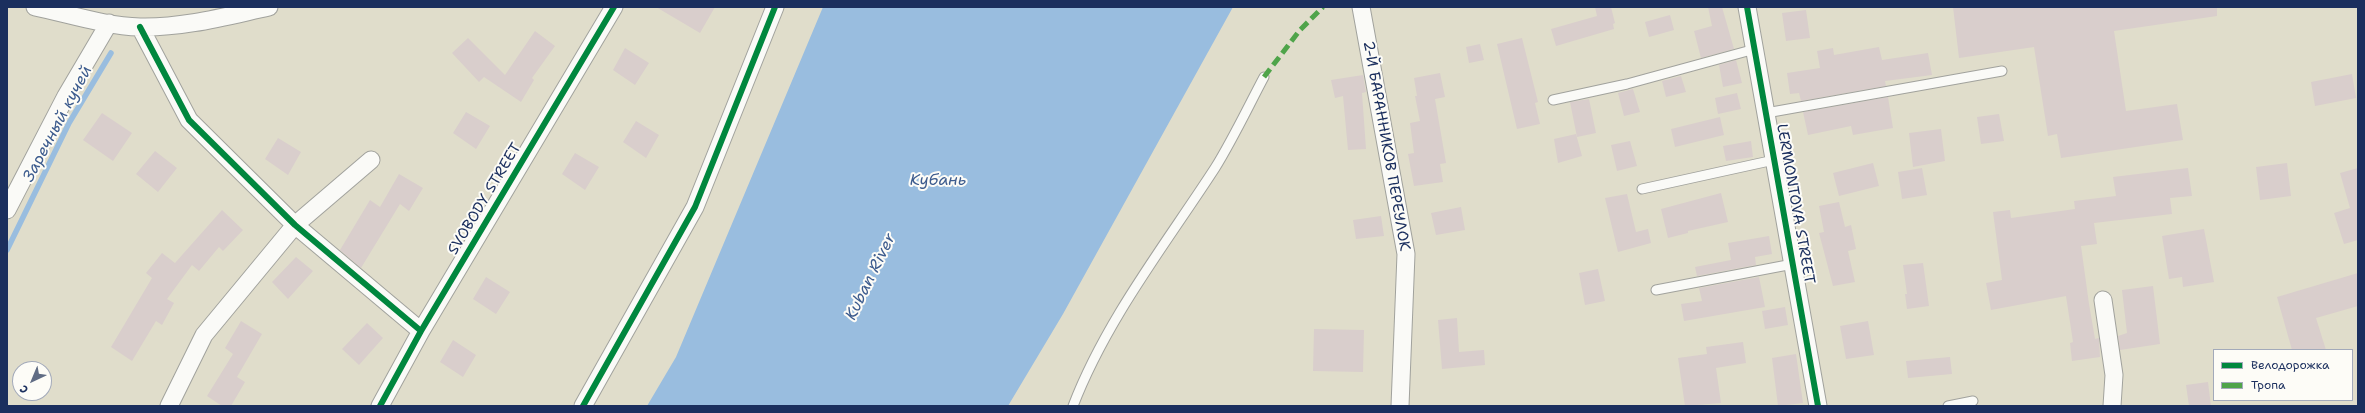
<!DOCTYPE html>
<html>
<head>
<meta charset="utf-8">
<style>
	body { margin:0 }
	#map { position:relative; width:2365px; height:413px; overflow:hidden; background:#e0ddcb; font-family:"Shantell Sans",sans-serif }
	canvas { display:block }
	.frame { position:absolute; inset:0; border:8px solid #1b2f5e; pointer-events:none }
	.legend { position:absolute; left:2213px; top:349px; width:140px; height:52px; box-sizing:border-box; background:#fdfcf7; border:1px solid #a3aaba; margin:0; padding:5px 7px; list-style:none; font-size:12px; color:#1b2f5e }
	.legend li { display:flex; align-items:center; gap:8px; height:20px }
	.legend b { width:20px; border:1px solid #a3aaba }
	.north { position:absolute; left:12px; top:361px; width:40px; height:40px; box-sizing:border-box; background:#fdfcf7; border:1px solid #a3aaba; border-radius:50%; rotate:224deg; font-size:11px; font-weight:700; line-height:16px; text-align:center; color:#1b2f5e }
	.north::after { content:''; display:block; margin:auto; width:14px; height:18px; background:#606c84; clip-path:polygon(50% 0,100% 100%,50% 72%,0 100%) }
</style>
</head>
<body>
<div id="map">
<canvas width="2365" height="413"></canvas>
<div class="frame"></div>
<ul class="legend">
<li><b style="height:5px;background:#00873e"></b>Велодорожка</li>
<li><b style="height:5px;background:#4fa44a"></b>Тропа</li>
</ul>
<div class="north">С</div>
</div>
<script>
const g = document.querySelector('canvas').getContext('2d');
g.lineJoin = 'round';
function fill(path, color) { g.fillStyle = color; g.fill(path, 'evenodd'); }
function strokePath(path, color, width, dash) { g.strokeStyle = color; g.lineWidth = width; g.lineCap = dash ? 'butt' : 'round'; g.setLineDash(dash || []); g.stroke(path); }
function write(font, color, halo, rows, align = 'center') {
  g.font = font + ' "Shantell Sans",sans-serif'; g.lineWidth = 4; g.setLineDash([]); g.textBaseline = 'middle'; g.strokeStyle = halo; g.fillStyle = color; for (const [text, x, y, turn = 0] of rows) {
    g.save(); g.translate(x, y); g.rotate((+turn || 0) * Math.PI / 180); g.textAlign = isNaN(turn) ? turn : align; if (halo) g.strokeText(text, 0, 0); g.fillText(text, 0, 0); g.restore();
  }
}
const water = new Path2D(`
	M823,7H1233L1063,314L1008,406H647L676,357Z`);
const stream = new Path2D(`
	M7,250L69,123L111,53`);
const building = new Path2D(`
	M656,7H715L700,33Z
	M1595,7H1611L1615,23L1613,24L1614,29L1556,46L1551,29L1597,16Z
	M1708,7H1722L1734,49L1701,58L1694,31L1712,26Z
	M1953,7H2217V16L2114,31L2126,111L2177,104L2183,140L2061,158L2057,134L2048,136L2034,47L1959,58Z
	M1806,10L1810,38L1786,41L1782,13Z
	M1670,15L1674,30L1649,37L1645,22Z
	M535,31L555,46L532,78L534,80L521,102L484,77L479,82L452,53L468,38L505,75Z
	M1522,38L1538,102L1535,103L1540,124L1517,129L1497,44Z
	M1480,44L1484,60L1469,63L1466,47Z
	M1879,47L1882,60L1928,53L1932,75L1885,81L1886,86L1801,101L1799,93L1790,94L1787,73L1820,68L1817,51L1833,48L1834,55Z
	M625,48L649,63L635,85L613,70Z
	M1736,60L1742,83L1723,87L1719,65Z
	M1440,73L1445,97L1435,99L1446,163L1440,164L1443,182L1414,186L1408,154L1414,153L1410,123L1420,121L1415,96H1417L1414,78Z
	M2352,74L2356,98L2315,106L2311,82Z
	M1363,75L1366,92L1362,93L1366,149L1348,150L1343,96L1335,98L1331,80Z
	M1681,76L1686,92L1666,97L1662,81Z
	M1633,89L1640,112L1624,116L1618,93Z
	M1737,93L1741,109L1718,114L1715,98Z
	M1888,97L1893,128L1853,135L1851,126L1808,135L1803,112Z
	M1589,99L1596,133L1577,137L1570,102Z
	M466,112L490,126L476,149L453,133Z
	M102,113L132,133L113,161L83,140Z
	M1999,114L2004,141L1981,144L1977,117Z
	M1720,117L1724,135L1675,147L1671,129Z
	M636,121L659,135L646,158L623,142Z
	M1941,129L1945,161L1913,167L1909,133Z
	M1576,134L1582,156L1558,163L1554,139Z
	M278,138L301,152L288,175L265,159Z
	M1630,141L1637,166L1617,171L1611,145Z
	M1751,141L1753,157L1726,161L1723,146Z
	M155,151L177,168L158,192L136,174Z
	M575,153L599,167L585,190L562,174Z
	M1873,163L1879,186L1839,196L1833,173Z
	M2287,163L2291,196L2260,200L2256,167Z
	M1922,168L1927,195L1902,199L1898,172Z
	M2188,168L2192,196L2170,198L2172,214L2094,223L2097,244L2081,246L2089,304L2095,339L2099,338L2100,357L2072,361L2070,343L2073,342L2066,296L1991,310L1986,283L2002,280L1993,212L2010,210L2011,218L2075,209L2074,201L2116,196L2113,177Z
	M2358,168V240L2344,244L2334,213L2350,208L2340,173Z
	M399,174L423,188L409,211L400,204L361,268L340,250L370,200L380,207Z
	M1721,193L1728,222L1688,231V233L1668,238L1661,209Z
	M1627,194L1636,232L1648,229L1651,243L1618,252L1605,198Z
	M1839,202L1845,227L1851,225L1856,249L1848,251L1855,282L1833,286L1819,233L1824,232L1819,206Z
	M1461,207L1465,230L1436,235L1431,213Z
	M222,210L243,230L223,251L219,247L199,271L192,265L167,299L174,303L162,325L156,321L132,361L111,347L152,278L146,273L162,253L175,263Z
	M1381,216L1384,236L1356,239L1353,220Z
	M2204,229L2214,282L2183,287L2182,277L2169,279L2162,236Z
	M1769,236L1772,254L1755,257L1756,265L1697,276L1695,267L1731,260L1728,243Z
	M296,257L313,271L288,299L272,282Z
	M1923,263L1929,306L1907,309L1905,294H1907L1903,265Z
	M1598,269L1605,301L1585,305L1579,273Z
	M2358,273V306L2316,318L2326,350H2292L2277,297Z
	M486,277L510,292L496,314L473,299Z
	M1759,277L1765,307L1684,321L1681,304L1702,301L1699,288Z
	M2153,286L2160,344L2120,350L2118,336L2127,333L2122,290Z
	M1785,307L1788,325L1765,329L1762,311Z
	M1457,318L1459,352L1484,350L1485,365L1442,369L1438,320Z
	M241,321L262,334L237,377L245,382L231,406H222L207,396L233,354L225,348Z
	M1868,321L1874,355L1846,359L1840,326Z
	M367,323L383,338L359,365L342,349Z
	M1314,329L1364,330L1363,372L1313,371Z
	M453,340L476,355L463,377L440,362Z
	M1743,342L1746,363L1716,368L1721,403L1685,406L1678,358L1707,354L1706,347Z
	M1796,354L1803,403L1778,406L1772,358Z
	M1950,357L1952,374L1908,378L1906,361Z
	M2208,382L2211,406H2189L2186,385Z`);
const lane = new Path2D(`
	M1553,100L1627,84L1755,49
	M1766,113L2002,71
	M1642,189L1774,160
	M1656,290L1793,264
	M1073,406C1106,320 1165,245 1215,168C1233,139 1248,107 1264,77
	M1948,406L1973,401`);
const street = new Path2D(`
	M35,7C69,14 105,26 140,27C184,28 227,16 269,7
	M1361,7L1406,254L1400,406
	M1747,7L1818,406
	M140,27L189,120L295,225L421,331
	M7,210L66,96L109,23
	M2103,300L2114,375L2112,406
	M169,406L204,335L295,225L371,160
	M380,406L421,331L614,7
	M583,406L695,207L775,7`);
const quiet = new Path2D(`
	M1264,77L1300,30L1323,7`);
const cycleway = new Path2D(`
	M1747,7L1818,406
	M140,27L189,120L295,225L421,331
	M380,406L421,331L614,7
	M583,406L695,207L775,7`);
const streetNames = [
	["2-Й БАРАННИКОВ ПЕРЕУЛОК",1386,146,80],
	["SVOBODY STREET",485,199,-59],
	["LERMONTOVA STREET",1795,204,80]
];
const waterNames = [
	["Заречный кучей",58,124,-62],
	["Кубань",938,181],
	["Kuban River",871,277,-64]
];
fill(water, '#99bddf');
strokePath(stream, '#99bddf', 5.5);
fill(building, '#d9cecc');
strokePath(lane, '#a1a29d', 11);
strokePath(street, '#a1a29d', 19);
strokePath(lane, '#fafaf7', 9);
strokePath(street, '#fafaf7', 17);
strokePath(quiet, '#4fa44a', 5, [10, 5]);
strokePath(cycleway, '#00873e', 6);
write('15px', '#1b2f5e', '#fdfcf7', streetNames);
write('italic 16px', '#3d5c8e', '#fdfcf7', waterNames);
</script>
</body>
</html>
